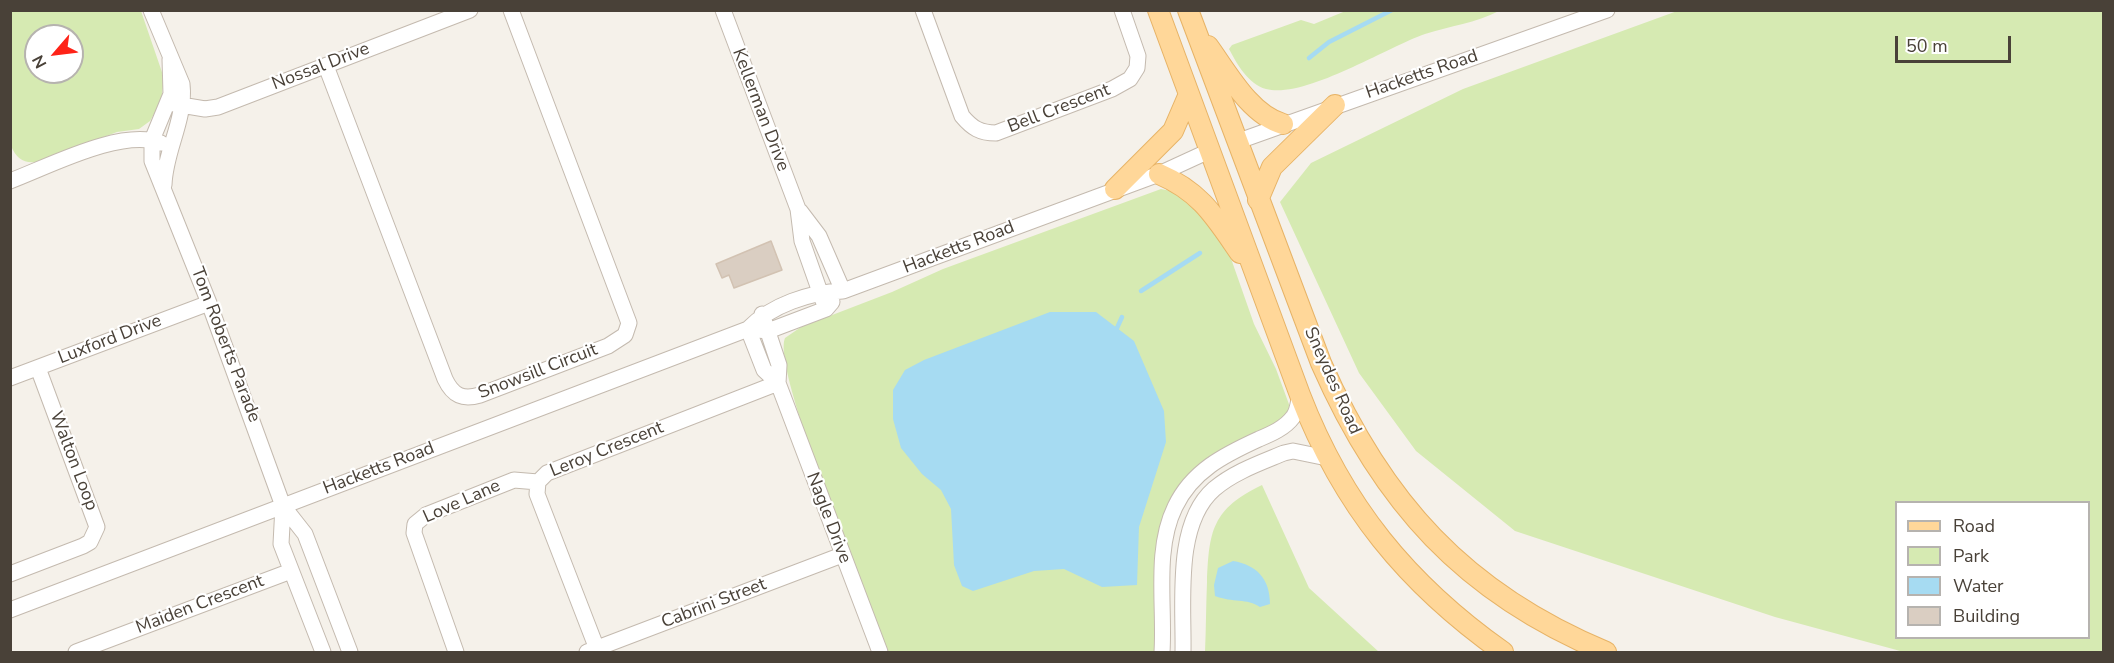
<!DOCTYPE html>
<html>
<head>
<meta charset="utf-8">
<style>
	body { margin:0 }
	#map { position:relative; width:2114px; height:663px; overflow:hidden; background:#f5f1ea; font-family:"Nunito Sans",sans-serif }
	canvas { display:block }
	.frame { position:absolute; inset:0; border:12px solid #494138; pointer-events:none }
	.legend { position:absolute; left:1895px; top:501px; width:195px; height:138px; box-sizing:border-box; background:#fff; border:2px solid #b6b3af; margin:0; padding:8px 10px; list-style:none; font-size:18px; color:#494138 }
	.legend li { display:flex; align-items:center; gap:12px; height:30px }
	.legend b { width:30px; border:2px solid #b6b3af }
	.north { position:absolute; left:24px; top:24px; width:60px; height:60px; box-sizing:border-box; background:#fff; border:2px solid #b6b3af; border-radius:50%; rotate:242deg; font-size:16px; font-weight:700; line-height:24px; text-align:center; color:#494138 }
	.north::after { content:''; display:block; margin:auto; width:21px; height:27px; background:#fe2318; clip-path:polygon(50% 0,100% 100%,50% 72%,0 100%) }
	.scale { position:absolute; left:1895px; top:36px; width:116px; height:27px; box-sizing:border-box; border:3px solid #494138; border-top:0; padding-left:8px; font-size:18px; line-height:21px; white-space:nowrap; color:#494138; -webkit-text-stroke:4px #fff; paint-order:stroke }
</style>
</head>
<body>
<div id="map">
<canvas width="2114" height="663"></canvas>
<div class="frame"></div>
<ul class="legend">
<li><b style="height:8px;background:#ffd799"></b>Road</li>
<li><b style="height:16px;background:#d6eab2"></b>Park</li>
<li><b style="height:16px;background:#a6dbf2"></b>Water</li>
<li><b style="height:16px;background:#dacec2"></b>Building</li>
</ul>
<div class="north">N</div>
<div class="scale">50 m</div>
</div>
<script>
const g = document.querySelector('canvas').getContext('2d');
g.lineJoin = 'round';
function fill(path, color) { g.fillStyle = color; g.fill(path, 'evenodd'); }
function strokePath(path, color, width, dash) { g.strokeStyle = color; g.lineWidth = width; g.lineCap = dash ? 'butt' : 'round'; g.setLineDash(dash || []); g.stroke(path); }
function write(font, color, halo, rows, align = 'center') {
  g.font = font + ' "Nunito Sans",sans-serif'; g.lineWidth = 4.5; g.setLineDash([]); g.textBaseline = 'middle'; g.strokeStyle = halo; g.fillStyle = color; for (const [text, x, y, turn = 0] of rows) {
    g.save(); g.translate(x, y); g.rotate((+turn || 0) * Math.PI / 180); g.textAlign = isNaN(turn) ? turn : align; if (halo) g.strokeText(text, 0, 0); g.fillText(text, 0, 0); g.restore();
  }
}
const green = new Path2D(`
	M1348,10H1499V11C1476,23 1450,26 1425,34C1385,48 1305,99 1266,89C1248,84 1237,64 1229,49L1232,45L1301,20L1314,24Z
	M1680,10L2103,11V652H1904L1775,617L1515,531L1416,451L1359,373L1280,202L1311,163L1463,89ZM1896,502H2088V638H1896Z
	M11,11H141L164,78L161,102L150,121L139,129L117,132L41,161C26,165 17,160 11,146ZM36,36H72V72H36Z
	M1161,189L1186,194L1228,250L1254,324L1276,369L1290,407L1284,419L1176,496L1157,652H889C871,606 771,370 785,338L801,327L892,292L943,269Z
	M1262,485L1309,588L1379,652H1205C1206,629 1206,606 1207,582C1209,531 1212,509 1262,485Z`);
const water = new Path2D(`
	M1050,312H1096L1134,341L1164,411L1166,442L1139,527L1137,585L1102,587L1064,569L1034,571L973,591L962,586L954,565L951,509L941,490L922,474L901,448L893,419V390L905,370L924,360Z
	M1233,561C1257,565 1270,579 1270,604L1260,607C1247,598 1233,603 1215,596L1214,585L1218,568Z`);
const stream = new Path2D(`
	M1309,58L1329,42L1392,10
	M1141,291L1200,253
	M1117,328L1122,317`);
const building = new Path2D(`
	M771,241L782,270L734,288L729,275L722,278L716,264Z`);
const minor = new Path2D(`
	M151,10L182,84C186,120 165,150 164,185
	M723,10L798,209L802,241L826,309
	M923,10L962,116C972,128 980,133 996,133L1112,89L1130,79L1137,68L1138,56L1122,10
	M170,59L171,94L152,140V161L209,303L283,506L305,534L350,652
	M326,66L445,379C453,396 463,400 480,395L608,346L625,335L629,323L511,10
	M169,103L205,109L218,107L470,10
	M1236,142L1607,10
	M10,181C50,166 121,128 161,143
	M800,211L819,236L843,291
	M762,314L779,365L778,383L880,652
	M748,329L764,370L778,383
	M758,330L768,331L826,309L832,302
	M10,378L209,303
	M283,506L281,544L323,652
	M10,574L83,546L90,542L97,527L38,368
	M10,610L748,329C771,305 810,292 843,291L1159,174L1209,151
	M597,649L537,494L538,482L547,473L778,383
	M76,652L291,571
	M456,652L414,533L415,524L426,515L514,480L538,482
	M587,652L842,555
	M1162,652C1165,606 1154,550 1175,507C1192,471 1224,455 1259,439C1271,434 1285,428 1293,417C1298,411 1298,402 1300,395
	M1183,652C1184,603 1174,524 1214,489C1234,472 1260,463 1284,453L1293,451L1327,458`);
const major = new Path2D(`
	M1158,10L1300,395C1343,506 1407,584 1503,652
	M1188,10L1321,363C1382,502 1464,593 1606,652
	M1208,46C1227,72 1250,115 1283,124
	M1159,174C1201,192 1215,217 1240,253
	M1115,189L1173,131L1189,94
	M1258,200L1272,167L1335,105`);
const streetNames = [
	["Nossal Drive",321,67,-21],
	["Hacketts Road",1422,75,-19],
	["Bell Crescent",1059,109,-21],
	["Kellerman Drive",760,110,69],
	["Hacketts Road",959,248,-21],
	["Luxford Drive",110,340,-21],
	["Tom Roberts Parade",225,345,69],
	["Snowsill Circuit",538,372,-21],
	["Sneydes Road",1332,381,66],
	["Leroy Crescent",607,450,-22],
	["Walton Loop",73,461,69],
	["Hacketts Road",379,469,-21],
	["Love Lane",462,502,-24],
	["Nagle Drive",828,518,69],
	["Cabrini Street",714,604,-21],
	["Maiden Crescent",200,605,-21]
];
fill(green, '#d6eab2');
fill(water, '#a6dbf2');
strokePath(stream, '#a6dbf2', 4.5);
fill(building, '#dacec2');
strokePath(building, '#d2c2b2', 1.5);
strokePath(minor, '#c4baaf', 17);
strokePath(major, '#e7b366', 22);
strokePath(minor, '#fff', 15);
strokePath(major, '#ffd799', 20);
write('18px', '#494138', '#fff', streetNames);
</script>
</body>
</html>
